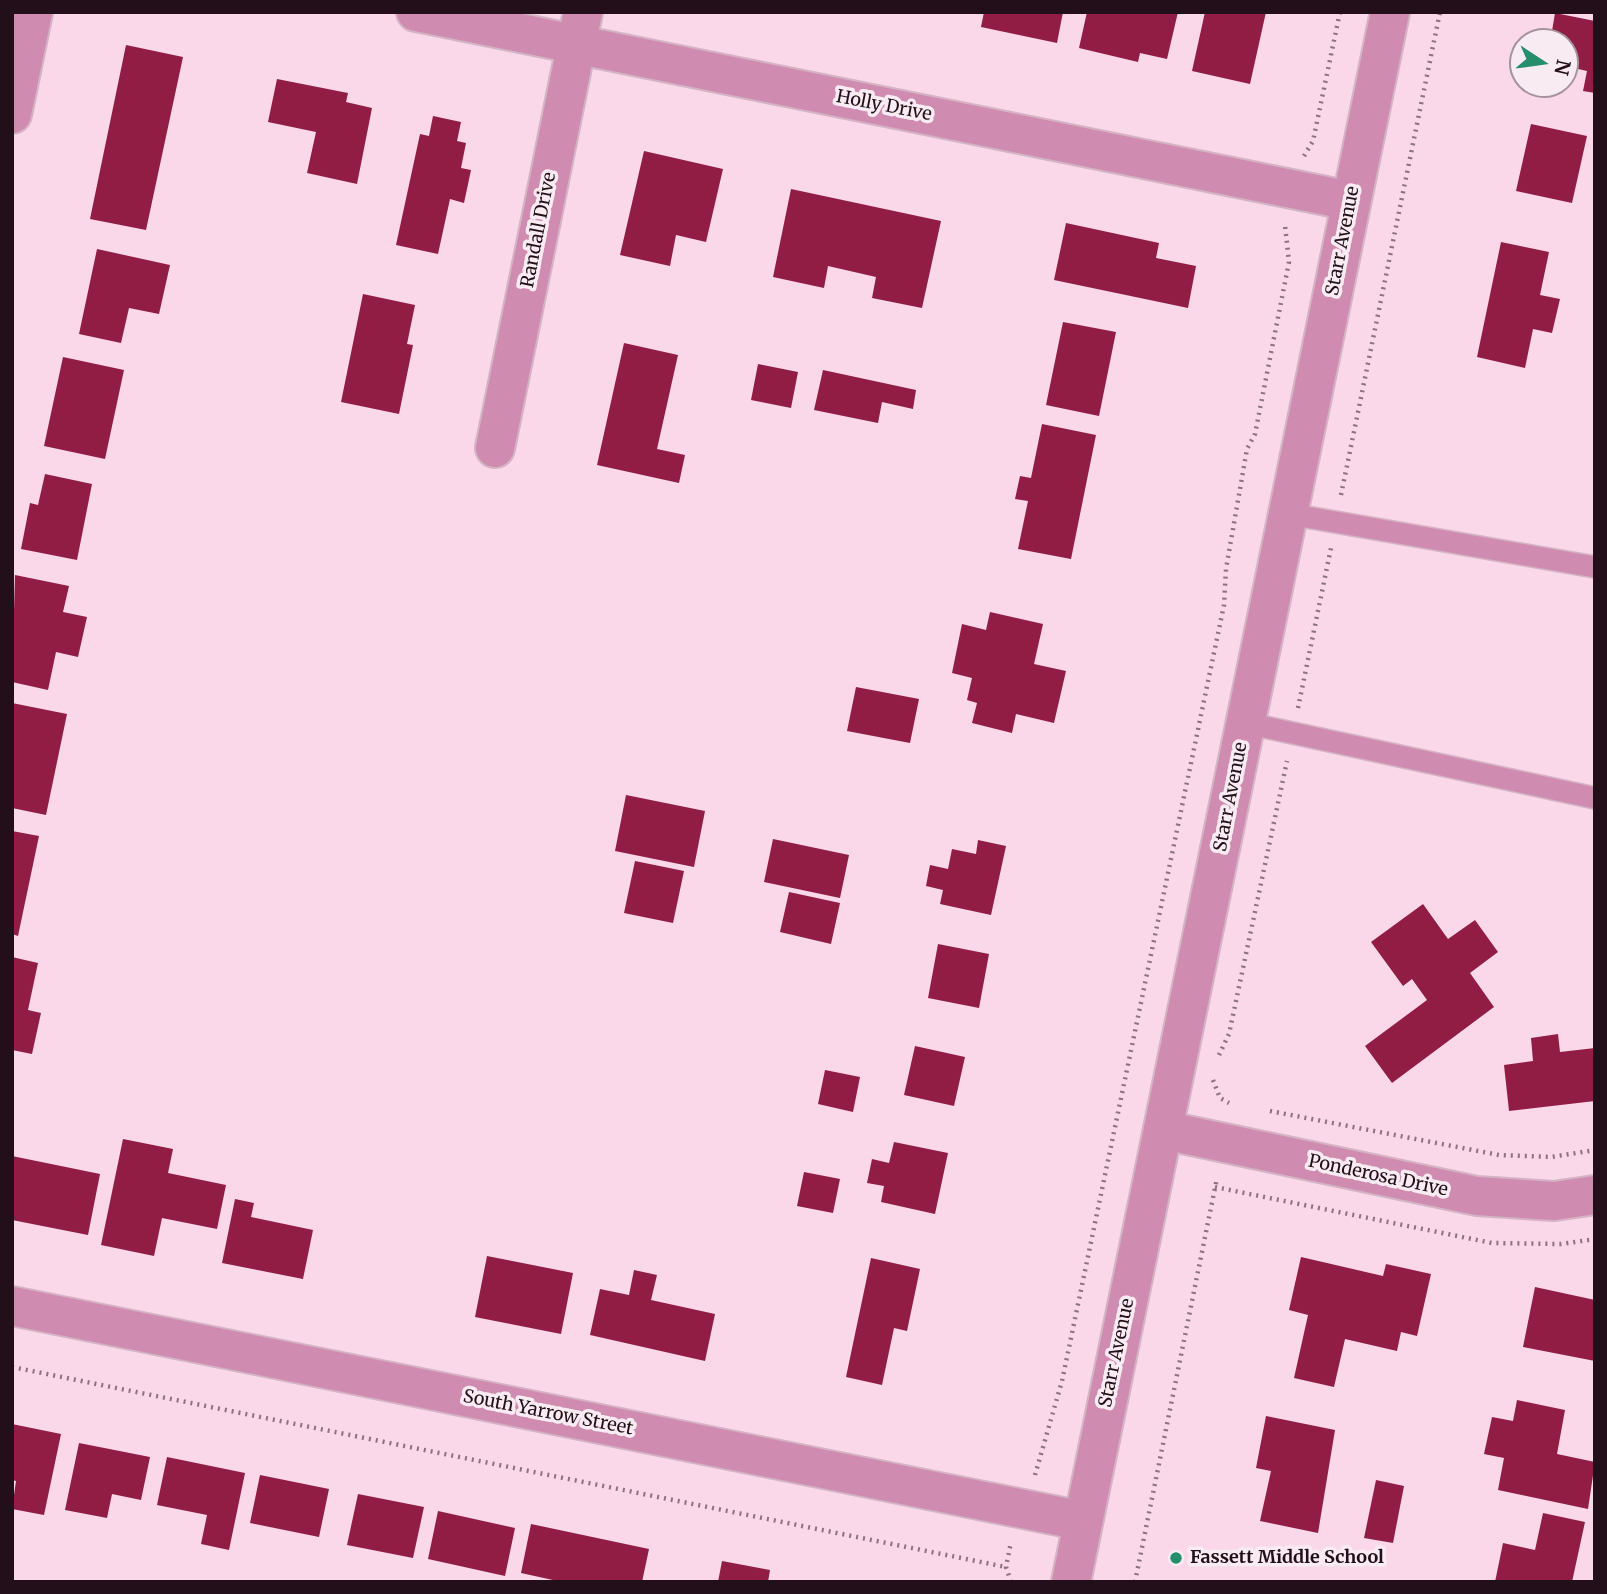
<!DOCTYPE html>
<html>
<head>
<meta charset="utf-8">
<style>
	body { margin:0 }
	#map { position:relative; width:1607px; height:1594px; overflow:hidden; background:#fad7e9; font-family:Merriweather,serif }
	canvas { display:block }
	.frame { position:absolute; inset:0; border:14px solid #230f1a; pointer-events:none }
	.north { position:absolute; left:1509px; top:28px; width:70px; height:70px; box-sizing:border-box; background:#f8ecf2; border:2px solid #a3949c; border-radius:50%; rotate:103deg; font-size:19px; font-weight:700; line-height:28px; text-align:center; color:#230f1a }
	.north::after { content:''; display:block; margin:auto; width:24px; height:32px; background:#258e6b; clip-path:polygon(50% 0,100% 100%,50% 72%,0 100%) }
</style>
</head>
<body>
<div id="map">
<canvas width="1607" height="1594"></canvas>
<div class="frame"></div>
<div class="north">N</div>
</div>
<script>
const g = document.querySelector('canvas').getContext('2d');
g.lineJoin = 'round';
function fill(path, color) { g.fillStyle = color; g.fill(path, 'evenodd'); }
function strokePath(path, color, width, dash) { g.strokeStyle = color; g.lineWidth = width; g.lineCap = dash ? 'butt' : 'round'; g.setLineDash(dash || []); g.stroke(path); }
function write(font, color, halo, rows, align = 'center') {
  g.font = font + ' Merriweather,serif'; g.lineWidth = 7; g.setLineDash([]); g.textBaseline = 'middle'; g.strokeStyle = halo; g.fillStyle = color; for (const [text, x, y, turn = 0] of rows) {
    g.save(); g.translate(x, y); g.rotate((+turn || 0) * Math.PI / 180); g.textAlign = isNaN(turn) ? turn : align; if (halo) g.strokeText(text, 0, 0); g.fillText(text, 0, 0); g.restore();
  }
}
const building = new Path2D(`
	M984,12H1063L1057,43L981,27Z
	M1087,12H1178L1167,59L1140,53L1138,62L1079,48Z
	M1205,12H1266L1250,84L1192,71Z
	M1555,13L1595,21V93L1583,91L1587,71L1565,66V42H1540L1543,29L1552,31Z
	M126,45L183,57L146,230L90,219Z
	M277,79L348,93L346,102L372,108L357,184L307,173L316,132L268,122Z
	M433,116L461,122L457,141L466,143L461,168L471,170L464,203L450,199L438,254L396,245L420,134L429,136Z
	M1531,124L1587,136L1572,203L1516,191Z
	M644,151L723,169L706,242L676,235L670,266L620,255Z
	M791,189L941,221L922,308L872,298L876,277L828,266L824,288L773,277Z
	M1066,223L1159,243L1156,258L1196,266L1188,308L1054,280Z
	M1501,242L1549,252L1540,295L1560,299L1552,333L1533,329L1525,368L1477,357Z
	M97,249L170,265L159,314L129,308L121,343L79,334Z
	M363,294L415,305L407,344L413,345L399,414L341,402Z
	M1063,322L1116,332L1099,416L1046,405Z
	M624,343L678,355L657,449L685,455L679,483L597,465Z
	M63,357L124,370L105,459L44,446Z
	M758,364L798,372L791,408L751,400Z
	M823,370L916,390L913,409L882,402L878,423L814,410Z
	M1042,424L1096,435L1071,559L1018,549L1028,501L1015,499L1020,476L1031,478Z
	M45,474L92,484L77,560L21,549L30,503L38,505Z
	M15,575L69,586L63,612L87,617L78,657L56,652L48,690L12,682Z
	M990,612L1043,624L1034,664L1066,671L1054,723L1016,714L1012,733L972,723L977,703L967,700L972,678L952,673L962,624L986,630Z
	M856,687L919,699L910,743L847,731Z
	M12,703L67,714L46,815L12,808Z
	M626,795L705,811L694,867L615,851Z
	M12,831L39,836L18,936L12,934Z
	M773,839L849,855L840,898L764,882Z
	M978,840L1006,846L991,915L940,904L943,890L926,886L930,865L948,869L952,849L976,854Z
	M635,861L684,871L673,923L624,913Z
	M789,892L840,903L831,944L780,932Z
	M1423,904L1448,939L1475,920L1498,952L1470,973L1494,1007L1392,1083L1365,1046L1427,1000L1412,979L1403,986L1371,942Z
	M938,944L989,954L979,1008L928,998Z
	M12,957L38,963L28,1010L41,1013L32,1054L12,1050Z
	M1558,1034L1560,1052L1595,1048V1101L1509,1111L1504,1065L1533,1061L1531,1038Z
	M915,1046L965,1057L954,1106L904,1095Z
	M825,1070L860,1077L853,1112L818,1104Z
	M123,1139L173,1149L168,1173L226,1185L217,1229L162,1218L154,1256L101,1245Z
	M894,1142L948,1153L935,1214L881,1202L884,1186L867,1183L872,1159L889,1163Z
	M12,1156L100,1174L88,1235L12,1220Z
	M804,1172L840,1179L833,1213L797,1206Z
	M235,1199L254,1203L251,1217L313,1230L303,1279L222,1263Z
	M487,1256L573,1273L561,1334L475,1317Z
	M1301,1257L1383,1276L1386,1264L1431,1274L1417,1336L1401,1332L1397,1351L1345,1339L1334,1387L1294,1378L1308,1315L1289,1310Z
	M871,1258L920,1269L907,1331L894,1328L882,1385L846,1377Z
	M634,1270L657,1275L651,1300L715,1314L705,1361L590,1335L600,1289L629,1295Z
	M1535,1287L1595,1300V1361L1523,1347Z
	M1517,1400L1565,1410L1557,1454L1595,1462L1588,1509L1498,1490L1504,1458L1484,1454L1492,1417L1513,1421Z
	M1266,1416L1335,1430L1318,1533L1260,1521L1271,1471L1256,1468Z
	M12,1424L61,1434L44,1515L12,1509L16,1481L12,1480Z
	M79,1443L150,1457L141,1500L112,1494L107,1518L65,1510Z
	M167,1457L245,1473L229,1550L201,1544L207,1515L157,1505Z
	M260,1475L329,1489L319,1537L250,1523Z
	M1376,1480L1404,1486L1393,1543L1364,1538Z
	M358,1494L424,1507L413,1558L347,1545Z
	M438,1511L515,1528L505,1576L428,1559Z
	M1543,1513L1585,1522L1572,1582H1495L1503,1543L1535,1550Z
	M531,1524L649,1549L642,1582H562L521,1573Z
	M722,1561L770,1570L768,1582H718Z`);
const path = new Path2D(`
	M1304,156L1313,141L1340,12
	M1341,495L1440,12
	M1298,708L1331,548
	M1219,1055L1229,1034L1287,761
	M1213,1080L1220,1098L1229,1103
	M1270,1111L1499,1155L1551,1157L1595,1150
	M1215,1187L1492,1243L1561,1244L1595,1239
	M12,1367L1006,1567
	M1035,1475L1062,1381L1224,605L1226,569L1247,449L1255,434L1289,262L1285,225
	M1011,1582L1006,1567L1011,1542
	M1135,1582L1217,1178`);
const service = new Path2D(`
	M1289,514L1595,567
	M1246,723L1595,798`);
const minor = new Path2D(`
	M416,12L1351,201
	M12,114L33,12
	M495,448L583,12
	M1163,1130L1477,1196L1554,1201L1595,1195
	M12,1306L1083,1521`);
const tertiary = new Path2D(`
	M1071,1582L1390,12`);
const markers = [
	[1176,1558,7,"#258e6b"]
];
const streetNames = [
	["Holly Drive",884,106,11],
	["Randall Drive",539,230,-79],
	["Starr Avenue",1343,241,-79],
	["Starr Avenue",1231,797,-79],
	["Ponderosa Drive",1378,1176,12],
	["Starr Avenue",1117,1353,-78],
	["South Yarrow Street",548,1413,11]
];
const poiNames = [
	["Fassett Middle School",1190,1558]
];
fill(building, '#911d45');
strokePath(service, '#d3b3c4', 24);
strokePath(minor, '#d3b3c4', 42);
strokePath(tertiary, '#d3b3c4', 42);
strokePath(path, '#8d7280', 4.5, [2, 5]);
strokePath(service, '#d08bb0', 21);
strokePath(minor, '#d08bb0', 38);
strokePath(tertiary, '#d08bb0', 38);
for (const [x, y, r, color] of markers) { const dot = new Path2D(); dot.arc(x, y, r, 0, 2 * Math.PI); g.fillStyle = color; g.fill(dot); strokePath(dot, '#f8ecf2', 2.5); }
write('18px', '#230f1a', '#f8ecf2', streetNames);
write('bold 18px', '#230f1a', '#f8ecf2', poiNames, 'left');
</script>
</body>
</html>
